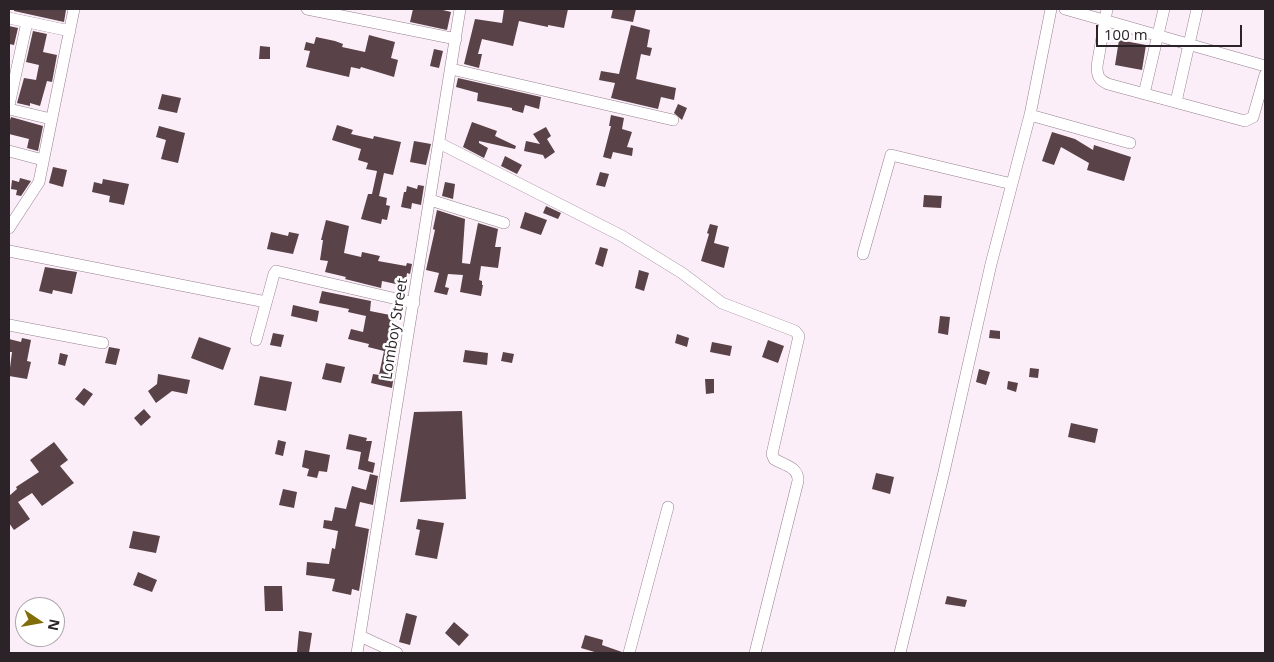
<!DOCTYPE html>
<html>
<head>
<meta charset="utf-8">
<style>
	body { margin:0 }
	#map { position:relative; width:1274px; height:662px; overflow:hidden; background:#fceef8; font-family:"Open Sans",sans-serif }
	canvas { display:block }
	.frame { position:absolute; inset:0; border:10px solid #2b2328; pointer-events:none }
	.north { position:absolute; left:15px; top:597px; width:50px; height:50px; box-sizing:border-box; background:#fff; border:1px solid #aaa7a9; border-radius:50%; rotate:102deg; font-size:14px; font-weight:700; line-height:20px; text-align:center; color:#2b2328 }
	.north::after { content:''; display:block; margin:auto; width:18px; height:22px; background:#826c08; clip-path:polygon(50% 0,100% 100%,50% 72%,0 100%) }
	.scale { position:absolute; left:1096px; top:25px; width:146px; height:22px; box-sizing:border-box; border:2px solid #2b2328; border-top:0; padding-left:6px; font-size:15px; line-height:18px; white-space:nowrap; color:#2b2328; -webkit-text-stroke:4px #fff; paint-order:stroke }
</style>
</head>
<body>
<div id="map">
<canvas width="1274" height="662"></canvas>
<div class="frame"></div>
<div class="north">N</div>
<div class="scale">100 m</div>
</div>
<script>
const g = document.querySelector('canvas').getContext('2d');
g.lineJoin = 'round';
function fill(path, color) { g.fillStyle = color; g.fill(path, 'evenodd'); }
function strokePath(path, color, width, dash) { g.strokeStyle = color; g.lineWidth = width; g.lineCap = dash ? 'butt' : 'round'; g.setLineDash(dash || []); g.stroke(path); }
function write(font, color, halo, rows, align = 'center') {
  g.font = font + ' "Open Sans",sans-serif'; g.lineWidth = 5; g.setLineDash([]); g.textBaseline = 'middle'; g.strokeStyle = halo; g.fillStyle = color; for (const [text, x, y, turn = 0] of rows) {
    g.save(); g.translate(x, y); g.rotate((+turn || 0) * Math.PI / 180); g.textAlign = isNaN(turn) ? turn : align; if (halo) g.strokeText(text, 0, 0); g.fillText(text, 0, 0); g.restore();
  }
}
const building = new Path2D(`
	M14,9H59L66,10L64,22L14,11Z
	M413,9H439L451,12L447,30L410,22Z
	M504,9H568L564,28L548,25V27L519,21L513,46L482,39L478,54H482L479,68L464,64L475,19L502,23Z
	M613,9H636L633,22L611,18Z
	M631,25L650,30L647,47L652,48L650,56L641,54L636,79L676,88L674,100L661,97L658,109L611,98L615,83L599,80L601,71L619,74Z
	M9,26L18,28L14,45L9,44Z
	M33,31L47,34L43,52L57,55L52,82L47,81L40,106L30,103V106L17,103L24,78L36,80L39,65L26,62Z
	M369,35L395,42L391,58L398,60L394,77L361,67L360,69L351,67L349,77L306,67L310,51L304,50L306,42L314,44L316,37L335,41L343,44L342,47L365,52Z
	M1119,40L1146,45L1142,70L1115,65Z
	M260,46L270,47V59H259Z
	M434,49L443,51L439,68L430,66Z
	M458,78L541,97L539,109L525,105L523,113L512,110V108L477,101L478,93L456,87Z
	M162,94L181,98L177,113L158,109Z
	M678,104L687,108L682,120L674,113Z
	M611,115L624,118L622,129L632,132L627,147L633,148L632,156L613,152L611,159L603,157L611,126H609Z
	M11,117L43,126L38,151L27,148L29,139L9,134V120H10Z
	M472,122L497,131L495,136L516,146L515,149L479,141V143L488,148L484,158L463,147Z
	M337,125L353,130L351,134L373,139L374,136L401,142L393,175L384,173L379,196L387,198L386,205L390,206L387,220L382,219L381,224L361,219L368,194H372L377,171L366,169L368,163L358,160L361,149L332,140Z
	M159,126L185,133L178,163L161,159L166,140L156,137Z
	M546,127L551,136L547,139L555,152L545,159L543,155L524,151L526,141L540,144L533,134Z
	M1052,132L1075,139L1093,150L1094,145L1131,157L1124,181L1087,170L1089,163L1061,147L1054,165L1042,161Z
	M414,141L431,144L426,165L410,162Z
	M505,156L522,165L517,174L501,166Z
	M53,167L67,170L63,187L49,183Z
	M600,172L609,174L605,187L596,185Z
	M20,178L31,181L21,196L16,195L17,190L11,189L12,180L19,182Z
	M103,179L129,184L124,205L109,202L110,196L92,192L94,182L102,184Z
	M445,182L455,184L453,199L442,196Z
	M418,185L424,186L421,205L412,203L411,209L401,207L404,192H406L407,186L417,189Z
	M924,195L942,196L941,208L923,207Z
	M546,206L561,213L558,219L543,213Z
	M437,210L465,219L462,263L470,264L478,223L498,229L495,247H501L498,268L481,266L479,280L482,281V285H483L481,296L460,292L463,275L448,274L445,287L449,288L447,295L434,292L439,273L426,270L435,230L433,229Z
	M525,212L547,220L541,235L520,228Z
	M326,220L349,226L344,253L361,257L362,252L380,256L378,261L406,266L407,263L412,264L410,274L407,273L405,286L382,281L381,288L345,279L346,277L325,272L328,261L320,260L323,240H321Z
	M710,224L718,226L714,243L729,247L724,268L701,261L709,234L707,233Z
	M271,232L288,236L289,232L299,234L293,254L267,249Z
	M600,247L608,249L603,267L595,264Z
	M45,267L77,272L72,294L53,290L52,294L39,291Z
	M639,270L649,273L644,291L635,288Z
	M322,291L371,301L370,311L395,316L390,339L399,341L392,388L371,383L373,374L379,375L384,351L368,347L369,344L348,339L351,329L363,332L366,316L348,312L349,309L319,303Z
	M293,305L319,311L317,322L291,316Z
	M940,316L950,317L948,335L938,333Z
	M990,330L1000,331V339L989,338Z
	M273,333L284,335L281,347L270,345Z
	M677,334L689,338L687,347L675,343Z
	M199,337L231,348L223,370L191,358Z
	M22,338L31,340L27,361L31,362L27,379L9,376L12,352H9V339L21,342Z
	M768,340L784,346L778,363L762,357Z
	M712,342L732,346L730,356L710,352Z
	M109,347L120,349L116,365L105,363Z
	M465,350L488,353L487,365L463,362Z
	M503,352L514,354L512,363L501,361Z
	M60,353L68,355L65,366L58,364Z
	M326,363L345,367L341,383L322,379Z
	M1030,368L1039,369L1038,378L1029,377Z
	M979,369L990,372L986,385L976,382Z
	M158,374L190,380L187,394L172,391L156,403L148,391L157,384Z
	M260,376L292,382L286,411L254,405Z
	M705,379H714V393L706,394Z
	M1008,381L1018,383L1016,392L1007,389Z
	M84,388L93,394L84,406L75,399Z
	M144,409L151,417L141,426L134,418Z
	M462,411L466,499L400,502L414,412Z
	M1071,423L1098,429L1095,443L1068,437Z
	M349,434L367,438L366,441H372L368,461L375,463L373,473L358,469L361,452L346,449Z
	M278,440L286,442L283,456L275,454Z
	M54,442L68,460L60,466L74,483L42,506L32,493L18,502L30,519L14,530L9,523V496L17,489L16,487L39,472L30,460Z
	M305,450L330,455L327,472L319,471L317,478L307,476L309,469L302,467Z
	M876,473L894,477L890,494L872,489Z
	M370,474L378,476L373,505L360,502L355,526L369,529L359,591L352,589L351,595L332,591L335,579L306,575L307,562L329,564L332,548L335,549L338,531L323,528L324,520L332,521L335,507L346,509L352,486L366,490Z
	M283,489L297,492L294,508L279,505Z
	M418,519L444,523L437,559L415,555L420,530L416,529Z
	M133,531L160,536L156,553L129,548Z
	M138,572L157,580L152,592L133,585Z
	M264,586H282L283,611H265Z
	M947,596L967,600L965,607L945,604Z
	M406,613L417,616L410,645L399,642Z
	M454,622L469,635L459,646L445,633Z
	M299,631L312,633L309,653L297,652Z
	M585,635L603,640L602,645L622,652V653H598L581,648Z`);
const minor = new Path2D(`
	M307,9L456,39
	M1065,9L1265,66
	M1107,9L1097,66C1097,76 1099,80 1108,84L1245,121L1253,117L1265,75
	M9,18L70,31
	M451,69L673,120
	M1144,94L1164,9
	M1176,102L1197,9
	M9,105L27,22
	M9,109L51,119
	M1030,115L1130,143
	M439,143L622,236L682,273L722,303L795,331L799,336L772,454L774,459C784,465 799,467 798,481L755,653
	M9,151L43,160
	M430,200L504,223
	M9,228L39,182L74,9
	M9,251L266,302
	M863,254L891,155L1012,184
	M9,325L103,343
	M256,340L274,274L276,271L414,303
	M360,636L397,653
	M357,653L460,9
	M629,653L668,507
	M900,653L944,472L991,264L1030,115L1051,9`);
const streetNames = [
	["Lomboy Street",395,329,-81]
];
fill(building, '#594248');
strokePath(minor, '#968190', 12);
strokePath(minor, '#fff', 11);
write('15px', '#2b2328', '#fff', streetNames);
</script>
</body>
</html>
